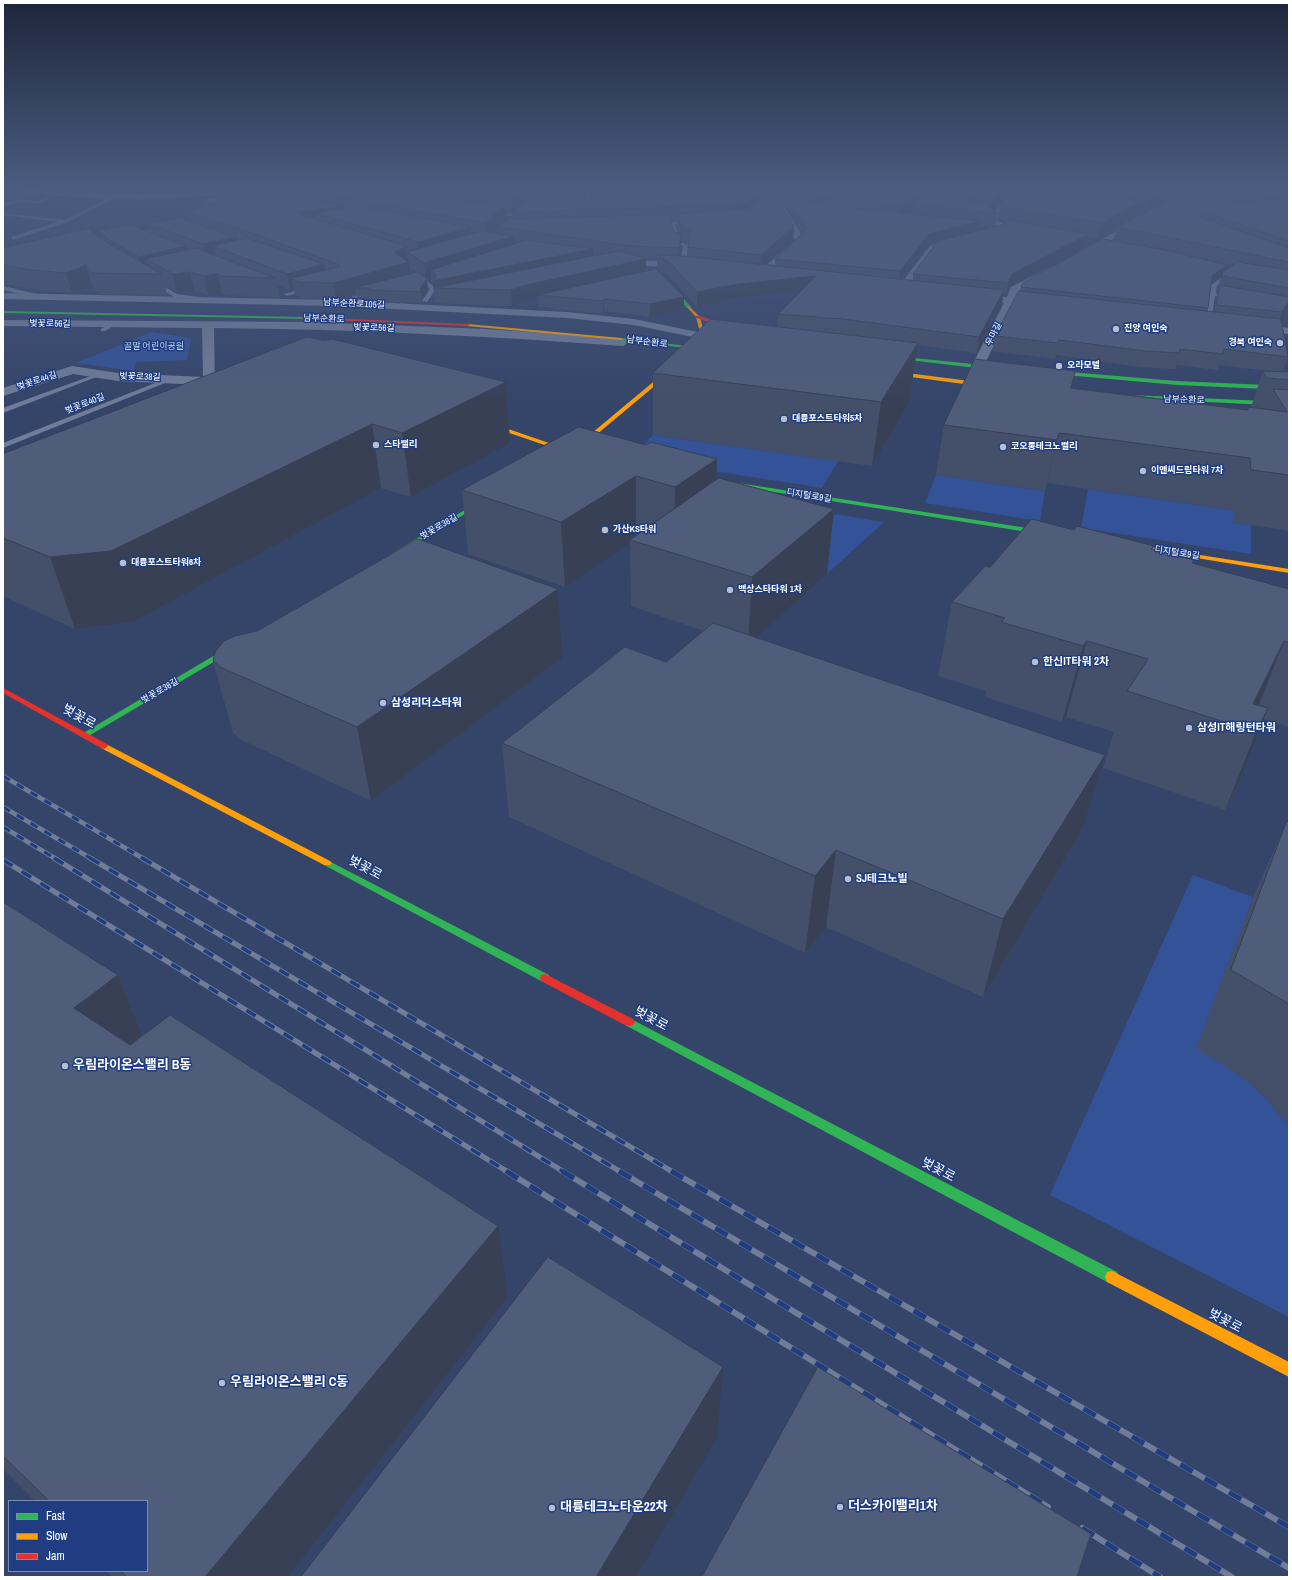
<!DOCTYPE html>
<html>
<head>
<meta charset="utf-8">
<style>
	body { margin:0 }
	#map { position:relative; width:1292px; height:1580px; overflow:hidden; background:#35456a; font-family:"Archivo Narrow",sans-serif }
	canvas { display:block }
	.frame { position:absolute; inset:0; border:4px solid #fff; pointer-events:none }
	.legend { position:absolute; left:8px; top:1500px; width:140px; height:72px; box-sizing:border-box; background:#1f3d80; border:1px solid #798bb3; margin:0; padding:5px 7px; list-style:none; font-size:12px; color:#fff }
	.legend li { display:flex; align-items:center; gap:8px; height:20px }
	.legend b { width:20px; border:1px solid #798bb3 }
</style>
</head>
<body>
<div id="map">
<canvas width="1292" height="1580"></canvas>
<div class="frame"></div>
<ul class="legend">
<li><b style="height:5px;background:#30b455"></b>Fast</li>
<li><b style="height:5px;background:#ff9f0a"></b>Slow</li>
<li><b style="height:5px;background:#e5322d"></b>Jam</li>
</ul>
</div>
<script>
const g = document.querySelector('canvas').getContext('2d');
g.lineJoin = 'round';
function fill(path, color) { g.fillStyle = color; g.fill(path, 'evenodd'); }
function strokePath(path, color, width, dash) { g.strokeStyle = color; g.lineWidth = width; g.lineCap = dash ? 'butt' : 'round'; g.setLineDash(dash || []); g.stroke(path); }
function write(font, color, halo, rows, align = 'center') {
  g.font = font + ' "Archivo Narrow","Noto Sans KR",sans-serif'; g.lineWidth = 3; g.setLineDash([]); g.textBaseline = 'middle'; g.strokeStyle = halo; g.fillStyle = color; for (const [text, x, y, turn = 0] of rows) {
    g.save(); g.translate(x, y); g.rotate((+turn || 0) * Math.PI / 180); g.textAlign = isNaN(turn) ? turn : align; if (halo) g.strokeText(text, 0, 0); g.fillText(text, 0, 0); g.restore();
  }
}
const green = new Path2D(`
	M152,332L191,338L187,360L136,362L134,371L76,363Z
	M653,435L838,461L822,488L631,458Z
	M936,475L1045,491L1040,521L925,503Z
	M1088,489L1233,510V522L1251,525V554L1081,528Z
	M765,503L884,522L827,574Z
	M1193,875L1253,897L1224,1065L1245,1079L1264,1096L1289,1127V1317L1050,1195Z`);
const lane = new Path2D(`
	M584,185H588L593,210H597V212L589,211Z
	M60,192L64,193L39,203L17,202L3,207V204L17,200L38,201Z
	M117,194L121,195L68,222L13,240L11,237L58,222L3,215V213L64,220Z
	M505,213L519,215L491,217L489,216Z
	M694,221L696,223L676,224L679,242L689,245L685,265L680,266L683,246L674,243L671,224L654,223Z
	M1233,270L1235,273L1217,286L1216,293L1236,297L1233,299L1215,296L1211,322L1206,323L1211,285Z
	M412,276L427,281L436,289L427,302L422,301L430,289L423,283L412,278Z
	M150,280H154L177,294L198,297L195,299L174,297L150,282Z
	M3,286L45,296L46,297L43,299L3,290Z
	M310,286L312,289L287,296L284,294Z
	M371,291L373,294L334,305L331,303Z
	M110,324L115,325L105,331H101V329Z
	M99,373L104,374L3,413V408Z
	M173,376L175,377V379L3,448V443Z`);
const street = new Path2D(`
	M763,185H771L805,240L767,276L763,277L758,274L759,272L795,240Z
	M1013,185H1021L1014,201L996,219L1006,226L1003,233L976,238V234L996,229V227L986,220L1007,198Z
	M3,186C76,193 149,197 222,190L226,192C221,197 210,196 203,196C136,203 69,198 3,190Z
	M234,192L238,195L237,197L216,202L219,211L218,213L182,229L121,241L116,238L121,235L177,225L210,210L207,201L208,199Z
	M1142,217L1145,218V222L1084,255L1081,256L1076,253Z
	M938,243L943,246L935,251L906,291H898L897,289L929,247Z
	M631,260L687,262L692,265L687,268L627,265L626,263Z
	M1049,268L1053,269L1054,271L1053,273L1020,291L1017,298L1047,302L1048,304L1047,306L1015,304L983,367L981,370H973L971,367L1004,303L972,300L968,299L967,297L968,295L1007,297L1011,287Z
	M3,293L334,300L567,312L634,319L703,333L709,336L703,339L634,325L567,318L334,306L3,299Z
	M3,320L308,322L486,329L623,338L629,342L623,346C487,336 351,329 214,328L215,387L214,390H204L203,385L118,381L73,374L3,396V388L72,366L118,373L203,377L202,328L3,326Z
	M1254,324L1289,328V334L1250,329L1248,327Z`);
const fast = new Path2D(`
	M182,185H188L248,197L246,198Z
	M284,185H288L281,190L251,199L248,198L279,188Z
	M617,260C653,268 668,279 691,307L687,308C663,281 652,271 616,262Z
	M3,311L303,317L305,318L303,319L3,313Z
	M621,338L712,349L714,350L712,351L619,340V339Z
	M886,355L1001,367L1004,369L1001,371L884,357V355Z
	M1045,370L1177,381L1289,386V390L1177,385L1043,373L1042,372Z
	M1128,395L1289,402V406L1126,398L1125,397Z
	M719,480L1053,532L1056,534L1053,536L717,483V481Z
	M490,495L492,496V498L394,556H390L389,555Z
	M237,642H243L244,644L87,737H81L80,735Z
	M327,860L549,975L550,978L549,981L545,982L541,981L324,865L322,863Z
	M629,1018L1117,1272L1119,1277L1117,1282L1112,1283L1107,1282L625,1025L623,1022L625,1019Z`);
const slow = new Path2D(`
	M689,306L700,317L705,336L699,349L596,435L575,450H571V448L592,433L695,347L701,336L696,317L687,307Z
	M468,324L621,338L623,339L621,340L466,326Z
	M883,370L994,384L997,386L994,388L881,373L880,372Z
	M482,420L578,453L579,454L574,455L480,423L479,422Z
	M1124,543L1289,569V573L1122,546L1121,545Z
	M104,743L330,861L332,863L330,865H324L101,748L100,746Z
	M1112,1271L1289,1362V1377L1107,1282L1105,1277L1107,1272Z`);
const jam = new Path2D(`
	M696,316H700L739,329L735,330L696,318Z
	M301,317L468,324L470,325L468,326L303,319Z
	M3,688L107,744L108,746L104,749L101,748L3,693Z
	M545,974L633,1019L635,1022L633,1025L629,1026L625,1025L541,981L540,978L541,975Z`);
const railFar2 = new Path2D(`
	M3,776L144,859
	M3,807L92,859
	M3,827L56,859`);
const railFar1 = new Path2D(`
	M54,858L564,1172
	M90,858L621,1172
	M142,858L673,1172
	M3,860L508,1172`);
const rail = new Path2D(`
	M506,1171L1048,1507
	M562,1171L1232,1577
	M619,1171L1289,1568
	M671,1171L1289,1527
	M1082,1528L1160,1577`);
const wall = new Path2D(`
	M585,185L587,198L591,200H593L590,185H767V186L772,190V196L794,226L793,240L766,264L775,265V259L802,233L788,209V204H784L772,185H1011L1006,197L993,211L997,213L995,226L1005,224L1006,223L998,219L1001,204L1019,187L1020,185H1197L1195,187L1200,185H1289V305L1287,310L1281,320L1288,357L1283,371L1289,372V531L1233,522V510L1047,483L1045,491L936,475L944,425L1072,388L1248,409V407H1251L1263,371H1268L1219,365L1218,370L1176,365L1175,369L1140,367L1056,355L1055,359L993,351L995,336L1020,291L1021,287L1114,241L1116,229L1098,238L1087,237L1086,245L1010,286L1006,295H1003L1002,304L977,353L917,345L909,403L872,466L653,435V373L777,327L778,314L800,292L737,298L697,307L670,277L657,269V260L645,259L646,271L684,310L650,317L604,311L603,314L539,307L538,298L523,302L512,306L436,303L433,285L432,284L431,277L426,278L428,289L422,299V303L370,301V299H357L356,294L336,299L300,298L295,294L294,289L290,290L277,285L279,297L225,295L222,293L208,295L194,290L177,293L165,285L167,295L98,294L92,285L72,293L37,290L3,284V248L101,239L99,231L151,233L149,224L189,220L187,213L216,201L218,197L217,189L263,193L279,194L277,186ZM705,186H708V188H705ZM1192,190L1191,196L1182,195ZM1162,198L1171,199L1160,205ZM911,210V214H906ZM507,213H512V219L498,227V233L491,232L507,217ZM1139,213L1143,214L1139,216ZM671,221H678V226L679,234L673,231ZM979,226L991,227L978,231ZM514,241L520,242L514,244ZM681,241L688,244L687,256H679L681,247ZM935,244L913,274V280L902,279L928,246ZM593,253L603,254L593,256ZM1218,263L1232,266L1226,269L1227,265ZM410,268L417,272L411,274ZM1221,277L1218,287L1214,312L1207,311L1211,284Z
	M325,341L506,382L510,443L411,497L381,488L133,622L75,629L3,596V454Z
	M579,427L717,480L834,509L827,574L756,637L1082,830L983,997L826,927L805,953L509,817L502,743L666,662L704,631L631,606L630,543L565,587L468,554L462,490Z
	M1074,530L1154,546L1153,549L1194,560L1193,563L1289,589V727L1263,719L1237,786L1225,810L1103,768L1114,732L1066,717L1062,722L985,697L986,691L938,676L952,602L990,567Z
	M562,658L371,801L242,740L233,733L213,661Z
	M1287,821L1289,822V1127L1264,1096L1245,1079L1196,1048L1253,897Z
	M3,902L118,975L143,1036L508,1297L288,1577H112L106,1571H147V1501H35L3,1469Z`);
const shadedWall = new Path2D(`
	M401,185H434L413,187L414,195L395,199L393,186Z
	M528,185H542L512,212L511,199Z
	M659,185H708V186H705L704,196L672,195L669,191V199H661V193L659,188Z
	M927,185H943L931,190V194L925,198L926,186Z
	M1008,185H1011L1006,197L991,213H988L990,203Z
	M1181,185H1197L1194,189L1193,188L1192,190L1174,199L1177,187Z
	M772,190V203L745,217L718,220V206L761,191Z
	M920,191L918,204L912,205L911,210L900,218L901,205Z
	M1163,193L1160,206L1144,214L1148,201Z
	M1142,202L1138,217L1117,227L1116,229L1098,238L1101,223Z
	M506,204L507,217L486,237L485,223Z
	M344,206L346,219L315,213L317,224L298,214L299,212Z
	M980,221L978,232L928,246L898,283L900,271L929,234Z
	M794,226L793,240L760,269L761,255Z
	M471,227L472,243L420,258L418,242Z
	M1088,234L1086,245L1010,286L1006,295L1008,283L1012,274Z
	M681,235V247L678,260L679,248Z
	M514,236L515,251L431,270V277L426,278L424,263Z
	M237,237L240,250L213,246L215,255L206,258L203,244Z
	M186,246L190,262L146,259L149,271L143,272L139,257Z
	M407,246L408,253L407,252L408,262H409L411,278L370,288H355L356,294L336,299L334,283L394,252Z
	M593,249V262L434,288V294L433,281Z
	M646,259V274L538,295V298L523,302L512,306L511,290L522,286Z
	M324,264L327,281L292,278L294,289L290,290L287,274Z
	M86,265L92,285L72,293L66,273Z
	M1227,265L1225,274L1223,272L1221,277L1210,285L1212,276Z
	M190,272L194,290L177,293L173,274Z
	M217,274L222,293L208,295L204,276Z
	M816,276L815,290L737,298L697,307V292L738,284Z
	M427,279L428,289L422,299L421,292L420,289Z
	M1004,290L1002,304L977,353L979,337Z
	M684,297V310L650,317V304Z
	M604,299V311L603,314V301Z
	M1289,301V305L1287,310L1278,325L1282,312Z
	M918,343L909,403L872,466L881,402Z
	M506,382L510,443L411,497L402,433Z
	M372,424L381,488L133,622L75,629L50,557Z
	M1059,433L1047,483L1045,491L1057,440Z
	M717,459L715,521L674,551L675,487Z
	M636,476V539L630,540V543L565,587L561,522Z
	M834,509L827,574L748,645L752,577Z
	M558,589L562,658L371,801L357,727Z
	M1087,641L1066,717L1062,722L1083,646Z
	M1284,641L1254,717L1253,704Z
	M1268,708L1237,786L1225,810L1256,732Z
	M1105,755L1082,830L983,997L1003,919Z
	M836,850L826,927L805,953L815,876Z
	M118,975L148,1049L108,1082L74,1008Z
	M498,1226L508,1297L288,1577H205Z
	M723,1367L717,1438L636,1577H596Z`);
const building = new Path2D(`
	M279,185H401L393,186L394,189L485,205L506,204L485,223L277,186Z
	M428,185H528L511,199L485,200L413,187Z
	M541,185H585L587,198L591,200L668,197L672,195L669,191L716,187L714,185H759L770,186L772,190L761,191L746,203L718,206L512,212Z
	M592,185H683L660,187L659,188L661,193L594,194Z
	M781,185H893V187L920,191L901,205L825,198L785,191Z
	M938,185H1008L990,203L957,194L931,190Z
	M1042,185H1098L1163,193L1148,201L1117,194L1067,186Z
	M1161,185H1181L1177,187Z
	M1200,185H1225L1289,193V200L1193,188Z
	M1262,185H1289V188Z
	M230,186L263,193L266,191L344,206L299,212L298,214L407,246L394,252L409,262L334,283L298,282L292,278L339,267L340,265L252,233L187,213L216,201L219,195L217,189Z
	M1018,187L1067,189L1142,202L1101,223L1007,207L1001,204Z
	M775,195L794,226L761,255L688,247L691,231L681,228L678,214L748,209L765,196Z
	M925,195L956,198L987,206L997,213L912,205Z
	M1180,195L1289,208V241L1204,212L1200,217L1289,248V262L1117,227Z
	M789,198L825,205L980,221L929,234L900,271L775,259L807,229Z
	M357,206L471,227L418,242L315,213Z
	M670,215L673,231L681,235L679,248L631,246L498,227L507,219Z
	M180,218L237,237L203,244L149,224Z
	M1008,220L1088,234L1012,274L1008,283L913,274L938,241L1005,224Z
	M131,225L186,246L139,257L108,239L99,231Z
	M89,229L101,239L162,274L92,273L86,265L66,273L31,270L3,265V248Z
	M482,231L514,236L424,263L407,252Z
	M247,238L324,264L287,274L213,246Z
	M1103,239L1165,250L1227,265L1212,276L1208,308L1021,287L1023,283Z
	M527,240L593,249L433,281L436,275L431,270Z
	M196,248L275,278L221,276L217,274L204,276L190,272L173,274L146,259Z
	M618,251L629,253L646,259L522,286L511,290L434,288Z
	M657,255L682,256L1004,290L979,337L843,319L778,314L816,276L738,284L697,292L670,263Z
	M1238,262L1289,270V288L1222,276L1223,272Z
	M656,269L684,297L650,304L604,299L603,301L538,295Z
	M418,272L427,279L420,289L421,292L369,290L370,288H355Z
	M1220,285L1289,297V301L1282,312L1217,305Z
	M1019,291L1281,319L1288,357L1223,349V354L1180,349L1179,353L1145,351L1059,340L1058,343L995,336Z
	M711,319L918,343L881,402L653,373Z
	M307,337L325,341L332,339L506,382L402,433L372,424L111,551L50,557L3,538V454Z
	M975,359L1075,371L1071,388L1248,410V407L1287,412L1273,389L1289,390V475L1251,470L1250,458L1059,433L1057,440L944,425Z
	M1263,371L1289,372V380L1267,378Z
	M579,427L646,445L651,442L717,459L675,487L636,476L561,522L462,490Z
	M719,478L834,509L752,577L630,540Z
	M1032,519L1074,530L1077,526L1154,546L1151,549L1194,560L1192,563L1289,589V643L1284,641L1253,704L1268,708L1256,732L1127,691L1148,659L1087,641L1083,646L1001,622L1005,618L952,602L985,566L990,567Z
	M418,539L558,589L357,727L222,668L213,661L215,652L224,641L235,636L257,631Z
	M713,623L1105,755L1003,919L836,850L815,876L502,743L625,647L666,662Z
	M1287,821L1289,822V1004L1284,1001L1231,970Z
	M3,902L118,975L74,1008L130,1045L170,1015L498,1226L205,1577H127L120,1571H147V1501H49L3,1456Z
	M548,1257L723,1367L596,1577H301Z
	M818,1367L1091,1534L1077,1577H702Z`);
const markers = [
	[1116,329,4,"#b8becb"],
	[1280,343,4,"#b8becb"],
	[1059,366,4,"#b8becb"],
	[784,419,4,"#b8becb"],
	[376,445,4,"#b8becb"],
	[1003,447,4,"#b8becb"],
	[1143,471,4,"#b8becb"],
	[605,530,4,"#b8becb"],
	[123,563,4,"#b8becb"],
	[730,590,4,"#b8becb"],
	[1035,662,4,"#b8becb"],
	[383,703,4,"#b8becb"],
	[1189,728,4,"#b8becb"],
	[848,879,4,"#b8becb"],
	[65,1066,4,"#b8becb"],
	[222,1383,4,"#b8becb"],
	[840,1507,4,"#b8becb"],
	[552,1508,4,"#b8becb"]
];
const farStreetnames = [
	["남부순환로105길",354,304,3],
	["남부순환로",324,319,2],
	["벚꽃로56길",50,324,1],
	["벚꽃로56길",374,328,2],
	["우마길",994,334,-63],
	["남부순환로",647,342,7],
	["벚꽃로38길",140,377,2],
	["벚꽃로44길",37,381,-18],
	["남부순환로",1184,400,2],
	["벚꽃로40길",85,404,-21],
	["디지털로9길",809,496,9],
	["벚꽃로36길",439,527,-30],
	["디지털로9길",1177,553,9],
	["벚꽃로36길",160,691,-30]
];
const farPoinames = [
	["진양 여인숙",1124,329],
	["경북 여인숙",1272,343,"right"],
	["오라모텔",1067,366],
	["대륭포스트타워5차",792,419],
	["스타밸리",384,445],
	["코오롱테크노밸리",1011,447],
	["이앤씨드림타워 7차",1151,471],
	["가산KS타워",613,530],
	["대륭포스트타워6차",131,563],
	["백상스타타워 1차",738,590]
];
const farParknames = [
	["골말 어린이공원",154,347]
];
const poiNames = [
	["한신IT타워 2차",1043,662],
	["삼성리더스타워",391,703],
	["삼성IT해링턴타워",1197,728],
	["SJ테크노빌",856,879]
];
const nearStreetnames = [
	["벚꽃로",79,717,29],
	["벚꽃로",365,868,28],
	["벚꽃로",651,1019,28],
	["벚꽃로",938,1170,28],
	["벚꽃로",1225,1321,28]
];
const nearPoinames = [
	["우림라이온스밸리 B동",73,1066],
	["우림라이온스밸리 C동",230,1383],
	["더스카이밸리1차",848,1507],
	["대륭테크노타운22차",560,1508]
];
fill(green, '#335297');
fill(lane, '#707c98');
fill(street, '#707c98');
fill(fast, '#30b455');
fill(slow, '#ff9f0a');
fill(jam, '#e5322d');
strokePath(railFar2, '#717d98', 4.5);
strokePath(railFar1, '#717d98', 5);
strokePath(rail, '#717d98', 6);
strokePath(railFar2, '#1f3d80', 3, [8]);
strokePath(railFar1, '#1f3d80', 3.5, [11]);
strokePath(rail, '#1f3d80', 5, [14]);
fill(wall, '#444f69');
fill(shadedWall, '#374055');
fill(building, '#4f5c7a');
strokePath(building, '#374055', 1);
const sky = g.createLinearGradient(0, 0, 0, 406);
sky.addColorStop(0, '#1d263a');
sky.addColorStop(0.46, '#4b5c81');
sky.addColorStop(1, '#4b5c8100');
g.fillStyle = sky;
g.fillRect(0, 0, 1292, 406);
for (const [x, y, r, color] of markers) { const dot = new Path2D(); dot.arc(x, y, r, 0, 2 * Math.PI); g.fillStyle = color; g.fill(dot); strokePath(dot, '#1f3d80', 1.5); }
write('9px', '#fff', '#1f3d80', farStreetnames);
write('bold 9px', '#fff', '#1f3d80', farPoinames, 'left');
write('9px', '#c8d7f6', '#1f3d80', farParknames);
write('bold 11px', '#fff', '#1f3d80', poiNames, 'left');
write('13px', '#fff', '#1f3d80', nearStreetnames);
write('bold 13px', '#fff', '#1f3d80', nearPoinames, 'left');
</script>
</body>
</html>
